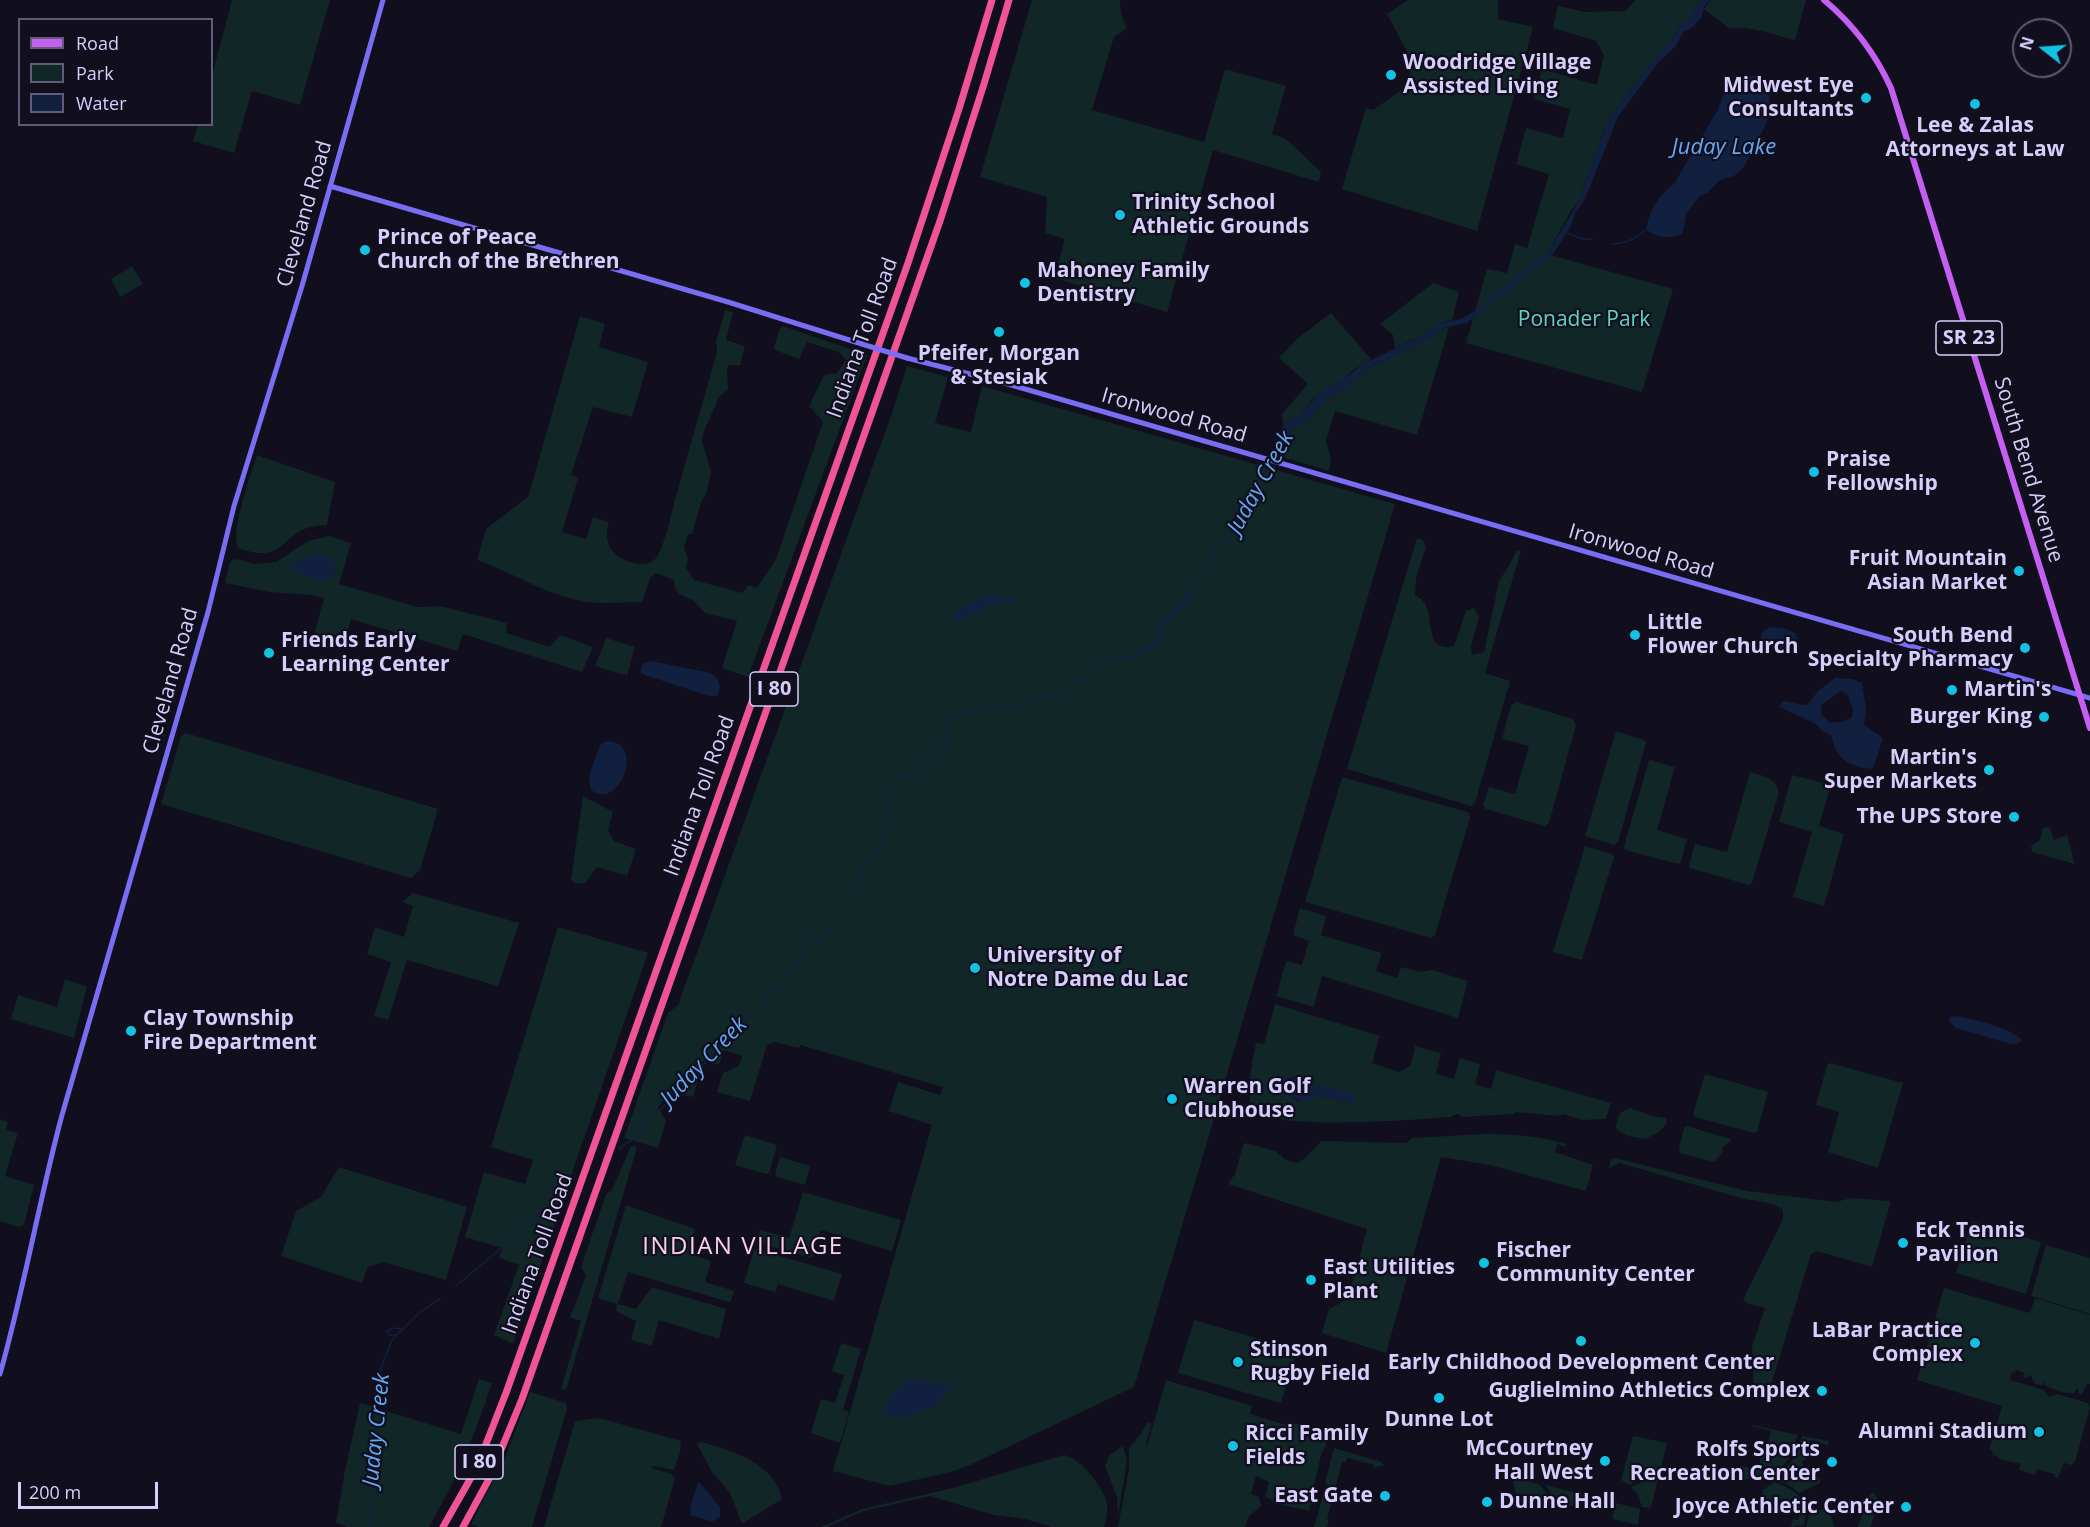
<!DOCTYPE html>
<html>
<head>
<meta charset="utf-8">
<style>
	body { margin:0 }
	#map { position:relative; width:2090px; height:1527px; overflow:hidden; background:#110e1d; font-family:"Open Sans",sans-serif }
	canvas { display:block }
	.legend { position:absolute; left:18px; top:18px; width:195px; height:108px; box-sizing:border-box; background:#110e1d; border:2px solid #605b76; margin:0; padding:8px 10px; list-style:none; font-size:18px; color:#d6cefb }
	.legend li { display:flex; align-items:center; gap:12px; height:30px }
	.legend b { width:30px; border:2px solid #605b76 }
	.north { position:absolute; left:2012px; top:18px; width:60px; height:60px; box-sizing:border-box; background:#110e1d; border:2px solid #605b76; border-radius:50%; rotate:287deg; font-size:16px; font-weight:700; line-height:24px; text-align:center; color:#d6cefb }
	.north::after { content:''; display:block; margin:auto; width:21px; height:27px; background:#13c1e2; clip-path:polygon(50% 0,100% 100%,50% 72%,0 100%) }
	.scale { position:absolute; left:18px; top:1482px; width:140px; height:27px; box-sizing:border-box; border:3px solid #d6cefb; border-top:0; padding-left:8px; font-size:18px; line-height:21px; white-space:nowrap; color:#d6cefb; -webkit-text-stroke:4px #110e1d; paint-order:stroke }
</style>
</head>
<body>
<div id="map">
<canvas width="2090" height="1527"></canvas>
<ul class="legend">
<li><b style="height:8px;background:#c45ff1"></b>Road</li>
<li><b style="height:16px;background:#112627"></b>Park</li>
<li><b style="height:16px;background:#11203e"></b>Water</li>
</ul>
<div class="north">N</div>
<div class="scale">200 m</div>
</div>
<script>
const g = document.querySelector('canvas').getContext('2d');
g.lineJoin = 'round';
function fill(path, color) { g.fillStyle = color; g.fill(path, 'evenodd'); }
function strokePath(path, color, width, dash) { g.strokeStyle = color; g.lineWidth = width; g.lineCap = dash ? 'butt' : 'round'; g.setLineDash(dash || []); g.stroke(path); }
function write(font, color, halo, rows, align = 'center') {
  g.font = font + ' "Open Sans",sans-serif'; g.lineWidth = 4.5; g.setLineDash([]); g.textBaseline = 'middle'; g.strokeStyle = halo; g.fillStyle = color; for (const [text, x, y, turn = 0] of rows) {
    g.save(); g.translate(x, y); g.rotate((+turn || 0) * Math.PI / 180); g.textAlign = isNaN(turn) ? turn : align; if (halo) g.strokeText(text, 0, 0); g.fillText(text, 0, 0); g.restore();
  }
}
const green = new Path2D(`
	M232,0H330L300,105L252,91L234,153L193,141L198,125L212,124V75Z
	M1032,0H1120L1121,14L1127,28L1114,37L1092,110L1204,142L1225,69L1286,86L1272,134L1286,139L1321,172L1319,182L1213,150L1167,312L1054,278L1065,239L1045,233L1047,197L980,177Z
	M1408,0H1498V19L1533,27L1477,231L1342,189L1366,108L1373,110L1406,87L1413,63L1387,14Z
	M1635,0H1701L1691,17L1679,27L1670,43L1654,59L1613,113L1601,138L1579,201L1571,211L1547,254L1673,289L1642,392L1466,343L1487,269L1507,273L1515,244L1527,248L1549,174L1516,164L1526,128L1563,138L1570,109L1534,99L1542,69L1597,85L1604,55L1596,41L1553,28L1558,6L1585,12L1626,11Z
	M1711,0H1806L1795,40C1777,36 1747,24 1730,29L1704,9Z
	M132,266L143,284L120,297L111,279Z
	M1433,283L1459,292L1452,320L1439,323L1424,335L1395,348L1393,335L1380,324Z
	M725,310L733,312L726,340L745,346L740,365H729L727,370L728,390L719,397L703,434L702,441L711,472L706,495L701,502L692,534H688L684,547L688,558L686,568L694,580L742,593L749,585L757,588L776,559L823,422L809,406L824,375L837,373L846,360L839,352L807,342L799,359L775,350L774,347L780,328L783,326L867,355L748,677L722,668L737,621L705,613L694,601L679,594L675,588L674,580L656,573L650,578L642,602C620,602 597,605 577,600C541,592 511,572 477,560L486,529L528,497L580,316L605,324L599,347L648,362L632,417L593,407L571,475L578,478L562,532L586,539L593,517L609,522C607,528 606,538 609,545C615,560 648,574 658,555C666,541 673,506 678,489C691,443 704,397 717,352L716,342Z
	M1331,313L1371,359L1353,370L1342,381L1330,386L1313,399L1300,416L1292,418L1283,425L1282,414L1308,384L1279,358L1298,338Z
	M1444,328H1449L1417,435L1335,411L1326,441L1331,460L1329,471L1282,457L1291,432L1297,426L1308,420L1327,398L1346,388L1367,369L1421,343Z
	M907,366L948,377L935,423L971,432L982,386L1395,504L1220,1098L1213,1109V1122L1134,1387L970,1465L951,1472L890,1486L833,1471L932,1125L889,1111L898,1082L940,1095L943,1087L800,1045L799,1048L775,1042L767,1045L750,1101L717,1092L723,1073L739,1066L742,1056L724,1050L719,1065L703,1061L693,1097L683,1095L676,1100L666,1097L658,1108L666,1121L658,1148L624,1138L668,1013L678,1005L892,413Z
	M257,455L335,482L327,525C317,526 308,526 299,532C292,536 287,542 280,547C268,557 252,553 238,548C230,532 251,474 257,455Z
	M329,536L351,543L339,584L417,607L440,606L507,623L506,633L550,647L560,635L593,647L582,672L463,634L457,651L351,619L343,648L313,638L324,598L311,595L269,592L225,583L229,564L232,560L237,559L254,564L276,562L308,541Z
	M1417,538L1423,540L1426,547L1416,578L1415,595C1417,597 1421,598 1423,601C1436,616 1422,653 1454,646L1466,611L1474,608L1479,618L1471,646L1472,655L1484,652L1499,581L1509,566L1516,551L1521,550L1485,673L1510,681L1475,803L1471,806L1347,769Z
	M606,638L635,647L627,676L595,666Z
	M1517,702L1573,719L1576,725L1549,823L1545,826L1486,809L1483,805L1489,787L1515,794L1529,746L1502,739L1511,705Z
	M1616,731L1644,740L1646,743L1618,842L1614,845L1585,836Z
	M186,733L438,809L420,870L411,878L161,804L181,736Z
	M1649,760L1675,767L1657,830L1687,839L1681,862L1678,864L1625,850L1624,846Z
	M1750,772C1763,776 1776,777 1779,792L1752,883L1749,885L1690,868L1689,865L1695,844L1727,852Z
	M1792,775L1831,785L1819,826L1844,834L1824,906L1793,897L1812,832L1779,822Z
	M1342,777L1468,812L1470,818L1435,935L1431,938L1305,902Z
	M583,796L613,812L608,830L614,841L636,849L627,876L597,867L585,883L576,884L571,880Z
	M2047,827L2050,828L2054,840L2067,835L2075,864L2032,852L2031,846L2040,840L2042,829Z
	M1585,846L1612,854L1614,857L1582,960L1553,952Z
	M413,893L519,923L498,986L407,960L388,1020L374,1016L391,962L367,954L375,927L404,937L413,906L402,902Z
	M1300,908L1326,916L1321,935L1382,953L1376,971L1397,978L1401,967L1421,972L1432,970L1468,981L1458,1018L1322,976L1314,1007L1276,996L1286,961L1302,965L1309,941L1293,935Z
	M558,927L648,953L513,1344L494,1335L519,1265L499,1258L502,1248L465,1237L484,1172L525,1184L533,1160L491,1147Z
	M65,979L87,987L74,1038L11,1019L18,995L57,1007Z
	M1275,1004L1380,1036L1372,1063L1399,1072L1411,1065L1415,1046L1441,1053L1436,1074L1454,1079L1460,1058L1480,1064L1475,1084L1491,1089L1496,1070L1611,1103L1606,1119L1582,1120L1563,1114L1558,1116L1516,1112L1514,1114L1461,1117L1459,1114L1454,1115L1452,1117C1419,1119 1267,1133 1252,1107C1245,1095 1253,1057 1256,1043L1264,1044ZM1291,1076C1310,1087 1334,1088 1355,1095L1350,1103L1323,1096L1297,1101L1289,1094L1284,1093Z
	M1830,1063L1903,1083L1878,1168L1828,1152L1839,1112L1816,1105L1827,1065Z
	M1705,1074L1768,1092L1757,1132L1754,1133L1695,1117L1693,1114Z
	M1630,1108L1652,1116L1666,1118L1667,1123L1660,1131L1646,1139L1628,1136L1617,1130L1616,1127C1618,1116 1619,1112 1630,1108Z
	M0,1119L8,1122L6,1130L18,1133L5,1176L34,1185L24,1225L19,1227L0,1221Z
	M1687,1126L1730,1139L1731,1141L1723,1147L1721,1154L1714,1162L1680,1153L1679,1149L1684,1128Z
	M1485,1134C1513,1134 1539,1136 1566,1144V1147L1557,1144L1555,1152L1593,1165L1586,1191L1490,1165L1441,1157L1386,1353L1322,1333L1329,1309L1348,1299L1367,1229L1228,1184L1235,1174L1243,1145L1246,1143L1275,1151L1286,1160L1297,1163L1304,1159L1322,1141L1406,1143L1412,1138Z
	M745,1135L777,1145L769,1173L766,1174L735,1165Z
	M631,1146L637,1147L566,1390L561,1389L581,1321L570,1317L586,1276L581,1267L606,1194L612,1190Z
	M780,1157L810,1166L805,1185L777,1177L775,1174Z
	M1615,1158L1747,1191L1836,1202L1851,1198L1891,1201L1872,1267L1817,1251L1811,1254L1768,1395L1754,1390L1752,1346L1765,1308L1746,1303L1743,1299L1783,1219V1210C1772,1201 1757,1201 1744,1199L1620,1163L1609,1168L1611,1159Z
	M339,1167L467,1207L446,1280L383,1262L368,1267L362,1283L281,1256L296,1211L321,1197Z
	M803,1192L901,1220L892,1251L821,1230L812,1258L758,1243L757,1240L760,1230L789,1238Z
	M626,1205L695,1229L688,1253L711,1261L705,1282L734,1291L731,1301L729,1302L628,1272L618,1304L636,1309L652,1287L726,1309L719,1339L659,1320L652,1346L631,1340L636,1321L616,1311L617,1304L598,1298Z
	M1972,1221L2041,1242L2026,1294L1956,1273Z
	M2046,1245L2090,1258V1314L2031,1296Z
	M756,1249L842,1274L834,1301L778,1284L775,1292L744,1283L754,1250Z
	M1944,1288L2030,1313L2035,1298L2090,1315V1384H2087L2082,1394L2078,1393L2079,1390L2076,1389L2074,1393C2066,1395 2050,1388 2044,1385V1381L2042,1386L2034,1383L2031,1376L2028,1375L2027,1378L2023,1377L2024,1373L2016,1370L2015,1373L2012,1372L2010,1380L2044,1390L2049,1397L2057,1394L2088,1403L2090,1407L2075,1462L2071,1465L2064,1463L2058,1478L2054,1476V1474L2037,1469L2035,1475L2019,1470L2021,1464L1999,1459V1457L1992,1455L1993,1451L1989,1449L2002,1406L1917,1380Z
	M1194,1320L1297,1350L1281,1403L1178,1373Z
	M841,1343L861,1349L843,1410L849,1412L840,1443L811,1433L821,1399L835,1403L844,1375L832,1371Z
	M479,1379L492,1383C475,1434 456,1481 429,1527H348L336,1523L345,1470L360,1403L461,1434Z
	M1166,1380L1252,1406L1250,1414L1286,1425L1285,1428L1288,1429L1290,1422L1328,1433L1326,1445L1321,1455L1313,1490L1306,1492L1312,1497L1309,1511L1274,1503L1273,1500L1265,1497L1269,1482L1256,1476L1251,1494L1259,1497L1261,1506L1249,1516L1245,1527H1118L1129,1469V1448L1140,1435L1148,1422L1152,1424L1146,1444L1147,1446Z
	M530,1392L566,1403L567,1409L532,1527H479L471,1524L507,1453Z
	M599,1418L681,1441L680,1452L674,1470L653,1466L652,1468L671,1474L675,1479L661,1527H544L575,1421Z
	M1752,1425L1798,1435L1789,1459L1772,1478H1751L1739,1481L1742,1466L1758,1470L1761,1456L1765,1457L1771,1431L1752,1426Z
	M1633,1436L1667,1443L1659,1476L1640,1479L1629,1485L1621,1480Z
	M1802,1436L1829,1441L1828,1445L1810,1440L1805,1460H1803L1802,1464L1804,1465L1802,1475L1820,1479V1483L1799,1493L1792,1487L1777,1480L1794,1458Z
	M702,1442C732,1451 775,1463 782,1499L742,1524L730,1493L712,1472L697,1444Z
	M1123,1446L1127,1460L1118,1517L1117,1497L1105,1466L1109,1456Z
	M1334,1448L1381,1462L1384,1465L1373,1468L1374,1465L1347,1458L1346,1462H1342L1335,1489L1329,1488L1325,1482Z
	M1064,1455C1080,1457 1104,1488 1107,1503C1108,1512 1106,1519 1104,1527H1052L1025,1519L994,1515L930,1496L864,1511L827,1527H821L862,1509L953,1488Z
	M1515,1478L1539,1484L1556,1504L1516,1495L1513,1480Z
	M1658,1479L1651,1508L1642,1507L1638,1495L1631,1487L1646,1480Z
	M1774,1482C1799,1491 1810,1501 1804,1525L1791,1527L1793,1519L1798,1520L1800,1512L1796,1510V1505L1791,1503L1792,1499H1790V1502L1774,1497L1769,1503L1760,1499L1763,1490Z
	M1545,1485L1588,1496V1497C1580,1503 1570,1508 1560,1506Z
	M1324,1492L1334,1494L1327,1519L1329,1520L1327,1527H1314Z
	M1871,1493H1874L1878,1499L1871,1527H1858L1867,1500Z
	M1616,1503L1640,1509L1638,1525L1612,1519Z
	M1827,1507L1835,1527H1806L1809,1516Z`);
const water = new Path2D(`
	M1701,0H1711L1705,5L1701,18L1693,27L1683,32L1676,46L1658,63L1618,117L1584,201L1576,211L1571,226L1551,257L1537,266L1477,316L1466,323L1444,328L1421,343L1367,369L1346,388L1327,398L1308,420L1297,426L1291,432L1282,457L1274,455L1283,425L1292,418L1300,416L1319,393L1330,386L1342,381L1362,364L1424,335L1439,323L1461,319L1478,309L1522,272L1547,254L1579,201L1601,138L1613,113L1654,59L1670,43L1679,27L1691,17Z
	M1754,76L1763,80L1768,86L1770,105L1767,122L1744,167L1734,176L1720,180L1707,193L1699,197L1686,214L1683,233C1670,240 1657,238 1646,229C1650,210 1658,195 1674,184L1717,111L1727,86L1738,77Z
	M319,554L327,556L334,561L336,572L332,579L321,580L292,571V566C300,559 308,555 319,554Z
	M1188,590L1191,591C1190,606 1173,616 1163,626V636L1156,648L1143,651L1133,659H1118L1117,658L1121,655L1133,656L1141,647C1151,646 1155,644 1161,635L1159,625C1169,615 1183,604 1188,590Z
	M987,596L1014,599L1015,602C987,602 983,611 960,621L954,619V613L968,603Z
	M1770,627L1786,629L1795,633L1799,643L1795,652C1783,653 1775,646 1764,644L1761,640V633Z
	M651,661L711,673C720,680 722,686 717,696H709L645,675L641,673V667L644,663Z
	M1835,678L1852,679L1862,683L1866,710L1864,725L1883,738L1873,769C1848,767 1836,759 1831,735L1823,732L1816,724L1780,707V704L1784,701L1803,705L1808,704L1818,691ZM1841,691L1847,694L1853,709L1852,717L1845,721L1830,723L1822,715L1821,707L1824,703Z
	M607,741C645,742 621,805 596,793C581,786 596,757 600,746L602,743Z
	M1954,1016C1968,1018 2017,1029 2022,1041L2017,1044H2011L1956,1028L1949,1022L1950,1017Z
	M1282,1075C1291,1076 1297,1080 1306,1083C1323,1087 1339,1089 1355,1095L1357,1102L1350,1103L1323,1096L1300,1102L1289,1094L1277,1093C1274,1086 1276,1080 1282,1075Z
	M919,1377L931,1383L954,1385L935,1406L906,1418L882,1414C882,1407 901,1382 909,1379C912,1378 916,1378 919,1377Z
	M698,1483H700L716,1502L720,1508V1517L712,1522L691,1515L690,1508Z`);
const stream = new Path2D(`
	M1567,233L1582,239H1592
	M1611,244C1626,243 1635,240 1646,229
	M1190,590L1202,577L1217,544L1230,541C1238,507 1257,492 1276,464
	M850,895C859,886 859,878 865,867C869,859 877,853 881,844C890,822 882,796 897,778L916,775C924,756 936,756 948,742L947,721L963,712H972L989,708H1011L1018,704H1029L1045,697L1063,698L1068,694L1072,684L1088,677L1101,664L1118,658
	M619,1149C626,1141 638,1140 643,1130C645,1125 647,1120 648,1115L656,1113L663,1107L684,1084V1077L689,1071L704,1064L729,1034L763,1003L771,990L781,988L789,968L803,960C804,955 804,949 807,946C813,938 825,940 834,926
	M456,1286L525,1228L540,1211L557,1203L565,1192
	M396,1335H389L387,1331L393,1328L402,1329
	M369,1527L372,1477L370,1466L374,1454L371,1440L376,1431L375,1418L379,1373L392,1340L420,1312L440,1299`);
const secondary = new Path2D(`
	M330,186L728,302L862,344
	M907,358L1001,382L2090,698
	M0,1374C24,1289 39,1201 62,1115L208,612L234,506L302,286L383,0`);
const primary = new Path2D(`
	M1824,0C1854,25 1875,53 1891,88L2090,728`);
const highway = new Path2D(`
	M443,1527L477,1467L506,1393L908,263L959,109L992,0
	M463,1527L489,1479L522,1399L940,221L984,84L1009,0`);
const secondaryBridge = new Path2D(`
	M862,344L907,358`);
const markers = [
	[1391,75,6,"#13c1e2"],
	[1866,98,6,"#13c1e2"],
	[1975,104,6,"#13c1e2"],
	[1120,215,6,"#13c1e2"],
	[365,250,6,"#13c1e2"],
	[1025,283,6,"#13c1e2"],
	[999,332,6,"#13c1e2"],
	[1814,472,6,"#13c1e2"],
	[2019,571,6,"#13c1e2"],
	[1635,635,6,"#13c1e2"],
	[2025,648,6,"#13c1e2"],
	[269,653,6,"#13c1e2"],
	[1952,690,6,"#13c1e2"],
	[2044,717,6,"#13c1e2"],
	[1989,770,6,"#13c1e2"],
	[2014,817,6,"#13c1e2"],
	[975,968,6,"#13c1e2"],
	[131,1031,6,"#13c1e2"],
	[1172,1099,6,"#13c1e2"],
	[1903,1243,6,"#13c1e2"],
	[1484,1263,6,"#13c1e2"],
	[1311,1280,6,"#13c1e2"],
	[1581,1341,6,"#13c1e2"],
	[1975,1343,6,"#13c1e2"],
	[1238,1362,6,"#13c1e2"],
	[1822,1391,6,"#13c1e2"],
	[1439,1398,6,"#13c1e2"],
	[2039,1432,6,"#13c1e2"],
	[1233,1446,6,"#13c1e2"],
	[1605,1461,6,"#13c1e2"],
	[1832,1462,6,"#13c1e2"],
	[1385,1496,6,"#13c1e2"],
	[1487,1502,6,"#13c1e2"],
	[1906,1507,6,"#13c1e2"]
];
const shields = [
	[1969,338,66],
	[774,689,48],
	[479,1462,48]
];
const shieldNames = [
	["SR 23",1969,338],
	["I 80",774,689],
	["I 80",479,1462]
];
const poiNames = [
	["Woodridge Village",1403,63],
	["Assisted Living",1403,87],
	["Midwest Eye",1854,86,"right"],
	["Consultants",1854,110,"right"],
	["Lee & Zalas",1975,126,"center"],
	["Attorneys at Law",1975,150,"center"],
	["Trinity School",1132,203],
	["Athletic Grounds",1132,227],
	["Prince of Peace",377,238],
	["Church of the Brethren",377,262],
	["Mahoney Family",1037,271],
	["Dentistry",1037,295],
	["Pfeifer, Morgan",999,354,"center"],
	["& Stesiak",999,378,"center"],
	["Praise",1826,460],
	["Fellowship",1826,484],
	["Fruit Mountain",2007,559,"right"],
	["Asian Market",2007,583,"right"],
	["Little",1647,623],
	["Flower Church",1647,647],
	["South Bend",2013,636,"right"],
	["Specialty Pharmacy",2013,660,"right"],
	["Friends Early",281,641],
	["Learning Center",281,665],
	["Martin's",1964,690],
	["Burger King",2032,717,"right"],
	["Martin's",1977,758,"right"],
	["Super Markets",1977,782,"right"],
	["The UPS Store",2002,817,"right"],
	["University of",987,956],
	["Notre Dame du Lac",987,980],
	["Clay Township",143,1019],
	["Fire Department",143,1043],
	["Warren Golf",1184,1087],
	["Clubhouse",1184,1111],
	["Eck Tennis",1915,1231],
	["Pavilion",1915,1255],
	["Fischer",1496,1251],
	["Community Center",1496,1275],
	["East Utilities",1323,1268],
	["Plant",1323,1292],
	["LaBar Practice",1963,1331,"right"],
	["Complex",1963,1355,"right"],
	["Stinson",1250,1350],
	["Rugby Field",1250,1374],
	["Early Childhood Development Center",1581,1363,"center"],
	["Guglielmino Athletics Complex",1810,1391,"right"],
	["Dunne Lot",1439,1420,"center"],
	["Alumni Stadium",2027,1432,"right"],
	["Ricci Family",1245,1434],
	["Fields",1245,1458],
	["McCourtney",1593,1449,"right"],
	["Hall West",1593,1473,"right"],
	["Rolfs Sports",1820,1450,"right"],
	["Recreation Center",1820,1474,"right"],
	["East Gate",1373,1496,"right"],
	["Dunne Hall",1499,1502],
	["Joyce Athletic Center",1894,1507,"right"]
];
const streetNames = [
	["Cleveland Road",305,214,-74],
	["Indiana Toll Road",863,338,-70],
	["Ironwood Road",1174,416,16],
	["South Bend Avenue",2028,470,73],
	["Ironwood Road",1641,552,16],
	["Cleveland Road",171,681,-74],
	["Indiana Toll Road",700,796,-70],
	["Indiana Toll Road",538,1254,-70]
];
const parkNames = [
	["Ponader Park",1584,320]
];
const waterNames = [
	["Juday Lake",1724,148],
	["Juday Creek",1261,483,-61],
	["Juday Creek",704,1062,-46],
	["Juday Creek",377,1430,-84]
];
const quarterNames = [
	["INDIAN VILLAGE",743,1247]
];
fill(green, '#112627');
fill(water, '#11203e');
strokePath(stream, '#11203e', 1.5);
strokePath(secondary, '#796ef3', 5);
strokePath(primary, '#c45ff1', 6);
strokePath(highway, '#f05495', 7);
strokePath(secondaryBridge, '#796ef3', 5);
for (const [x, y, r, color] of markers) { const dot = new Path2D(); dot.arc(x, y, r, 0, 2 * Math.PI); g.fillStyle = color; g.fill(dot); strokePath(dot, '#110e1d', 2); }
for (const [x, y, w] of shields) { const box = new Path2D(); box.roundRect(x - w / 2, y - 17, w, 34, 4.5); g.fillStyle = '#110e1d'; g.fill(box); strokePath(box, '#d6cefb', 1.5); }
write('bold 20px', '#d6cefb', null, shieldNames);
write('bold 21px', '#d6cefb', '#110e1d', poiNames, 'left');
write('21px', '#d6cefb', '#110e1d', streetNames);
write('21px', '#61d4be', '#110e1d', parkNames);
write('italic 22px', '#65a8f2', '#110e1d', waterNames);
g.letterSpacing = '1.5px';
write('24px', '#fbd0e9', '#110e1d', quarterNames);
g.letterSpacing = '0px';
</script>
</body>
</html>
